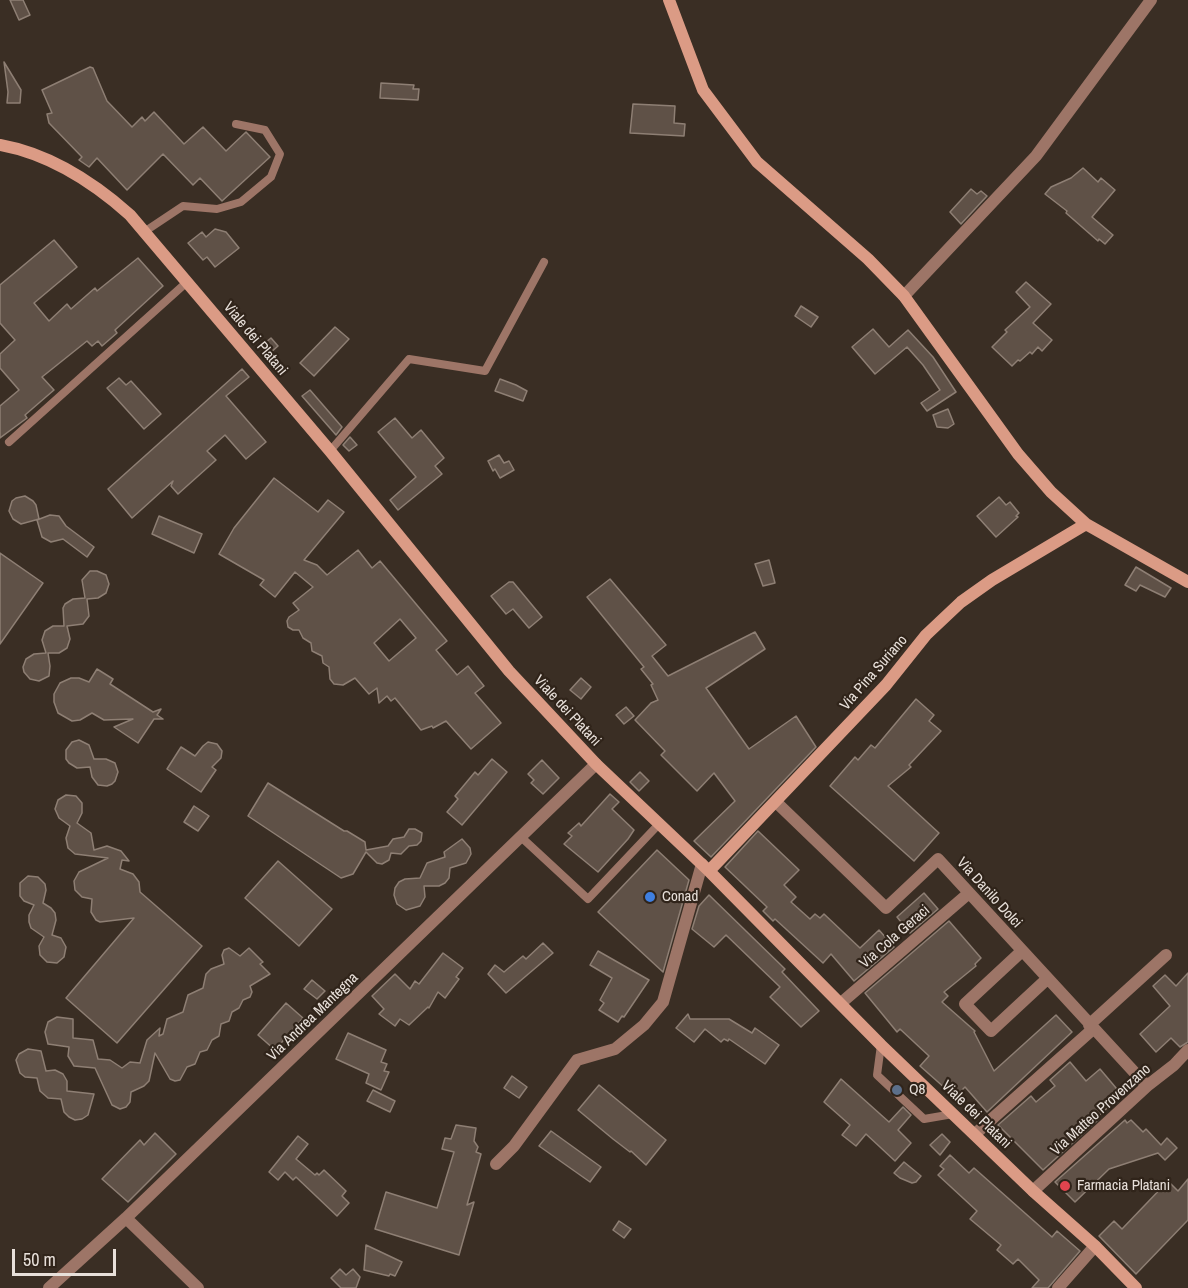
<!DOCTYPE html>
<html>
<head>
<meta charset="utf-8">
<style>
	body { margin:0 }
	#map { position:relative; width:1188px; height:1288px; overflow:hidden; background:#3a2e24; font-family:"Archivo Narrow",sans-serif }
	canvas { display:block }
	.scale { position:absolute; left:12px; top:1249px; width:104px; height:27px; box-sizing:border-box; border:3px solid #e8e0da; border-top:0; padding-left:8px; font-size:18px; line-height:21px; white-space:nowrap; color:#e8e0da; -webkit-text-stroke:4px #30241a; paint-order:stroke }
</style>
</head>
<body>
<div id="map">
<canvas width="1188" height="1288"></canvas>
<div class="scale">50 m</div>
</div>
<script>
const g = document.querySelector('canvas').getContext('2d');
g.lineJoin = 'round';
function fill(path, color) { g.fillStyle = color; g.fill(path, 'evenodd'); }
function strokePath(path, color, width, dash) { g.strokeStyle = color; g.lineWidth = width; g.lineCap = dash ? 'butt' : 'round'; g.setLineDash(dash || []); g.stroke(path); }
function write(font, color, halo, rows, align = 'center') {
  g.font = font + ' "Archivo Narrow",sans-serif'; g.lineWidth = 4.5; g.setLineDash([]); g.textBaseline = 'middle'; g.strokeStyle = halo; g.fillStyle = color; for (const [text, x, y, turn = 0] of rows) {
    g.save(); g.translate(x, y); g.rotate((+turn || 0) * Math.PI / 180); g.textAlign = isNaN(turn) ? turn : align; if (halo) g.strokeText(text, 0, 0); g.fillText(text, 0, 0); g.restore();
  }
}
const building = new Path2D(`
	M10,0H23L30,15L19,20Z
	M4,62L21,90L20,103H7L8,92Z
	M90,67L93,68L107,101L132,127L142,117L145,121L154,112L184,144L203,127L226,151L246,132L270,157L222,201L200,178L193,185L163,154L127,190L97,158L89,167L79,160L82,157L49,123L47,114L52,113L42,90Z
	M381,83L414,85L413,89H419L418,100L380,98Z
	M633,104L675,106L674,123L685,124L684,136L630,133Z
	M1083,168L1098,182L1101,178L1115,190L1092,217L1113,235L1105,244L1099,239L1098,241L1066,213L1067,211L1045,194L1051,187L1071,178Z
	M971,189L977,194L981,191L987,196L961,224L950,212Z
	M215,229L226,232L239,248L215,267L207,257L203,260L188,243L202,232L206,237Z
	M54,240L77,267L34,303L49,321L67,304L71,309L95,288L97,291L138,258L163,286L115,330L117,333L102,346L98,341L92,346L87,341L42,377L54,390L25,415L27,418L0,438V406L19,390L0,368V354L15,340L0,323V285Z
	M1026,282L1051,304L1033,323L1052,340L1042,351L1038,347L1032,354L1030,352L1020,361L1018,360L1012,366L992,347L1007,332L1005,330L1030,307L1016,292Z
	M801,306L818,317L811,327L795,316Z
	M335,327L349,339L314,376L300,363Z
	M873,329L889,347L908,330L933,357L956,392L927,411L921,403L940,390L923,365L907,347L875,374L852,347Z
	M271,338L278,346L268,355L261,346Z
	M242,369L249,377L226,396L266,442L246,459L225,435L207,451L216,460L178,494L171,486L173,481L132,518L108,489Z
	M119,378L126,385L131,381L161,414L144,429L107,388Z
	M500,379L516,385L527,391L523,401L495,391Z
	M310,390L342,427L336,435L302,396Z
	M948,409L954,424L948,428L937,427L933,415Z
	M395,418L412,438L421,430L444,458L435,466L442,474L398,510L390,500L416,477L378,432Z
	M350,437L357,445L349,451L343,445Z
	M499,455L504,463L509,461L514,470L500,478L495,469L493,471L488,461Z
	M274,478L318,512L328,500L344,512L304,560L317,565L327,575L358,550L372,568L380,561L447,641L436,650L457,675L468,666L484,686L475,693L501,723L471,749L446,721L433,728L432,726L421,730L395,698L391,701L387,696L379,703L377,688L369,694L355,678L343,685L334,684L330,679L329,667L323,663L322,656L312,651L311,643L303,638L299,630H293L288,627L287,621L289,617L299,610L293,603L313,587L295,572L275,597L260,585L264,580L219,554L234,528ZM400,619L416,638L389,661L374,643Z
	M25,496L33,501L36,505L39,519L21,524L13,519L9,511L12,501L16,498Z
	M999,497L1006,505L1010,502L1019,513L1016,516L1018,517L996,537L977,516Z
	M50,515L59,516L66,526L94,547L87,557L63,539L51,542L42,537L37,520Z
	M159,516L202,534L194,553L152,534Z
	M0,553L43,583L0,644Z
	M769,560L775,583L763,586L755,564Z
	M1136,567L1171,588L1165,597L1140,585L1136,591L1125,585Z
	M90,571H97L106,575L109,584L106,593L98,598L87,599L89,616L83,624L67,626L70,639L67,648L59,653H48L50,666L49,676L39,681L30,679L24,672L23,667L26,659L34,654L46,653L42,640L45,631L53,626H64L63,608L65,604L73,599L85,598L82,580Z
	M610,579L666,645L652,656L668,676L755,632L765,649L706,688L749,749L796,716L816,747L711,857L694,841L735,801L714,773L697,791L661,755L665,751L635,720L651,703L658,700L651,685L653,684L641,669L644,667L587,597Z
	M509,582H513L542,617L529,628L513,609L506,614L491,596Z
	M97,669L113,679L110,684L153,712L161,709L157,715L163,719H154L138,743L114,727L133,719L104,720L92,713L80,720L72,721L58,713L54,702V694L60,683L71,678H79L89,682Z
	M581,678L591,687L581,699L570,690Z
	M916,699L934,715L929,721L941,731L909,765L911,767L888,786L939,833L914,861L830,786L855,757L858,760L871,745L875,748Z
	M626,707L634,716L624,724L616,715Z
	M79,740L89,745L94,759H106L115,763L118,772L115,781L112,784L107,786L98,785L92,777L90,767L77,768L69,763L66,759V750L72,742Z
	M208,742L217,744L222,751L221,758L212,767L216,770L201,792L167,769L181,747L195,756L203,746Z
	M492,759L507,772L462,825L447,812L458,799L455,796L475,772L478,775Z
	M542,760L559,778L543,794L531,783L534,780L528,774Z
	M640,772L649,781L639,791L630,782Z
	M268,783L344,831H347L365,842L366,850L388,846L393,839L404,837L409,829H415L422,833L421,841L417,845L409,846L401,854L391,853L389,860L382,864L377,863L366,852L353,874L341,878L248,816Z
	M610,794L619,802L612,809L634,830L628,839L598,872L564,844L572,836L568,833L579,823L581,826Z
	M66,795L76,796L82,803V813L77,823L91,833L94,850L107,846L121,851L129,861L122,860L120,869L133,874L139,882L140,892L202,946L117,1043L66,998L134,918L100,922L96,920L91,912L92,899L82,897L75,890L74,881L79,872L108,858L75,854L68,848L66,838L70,826L59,818L55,809L58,800Z
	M194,806L209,816L198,831L184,822Z
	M758,831L799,870L784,885L796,897L791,902L810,919L815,914L820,918L824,914L860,948L879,930L894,947L854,981L831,954L823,963L775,919L773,921L763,911L767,907L725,867Z
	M462,839L470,848L471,854L466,863L450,868L449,878L445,883L439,886H424L425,897L420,906L406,910L397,904L394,895L395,888L399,882L405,879L420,878L427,863L445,857L444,852Z
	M657,850L689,880L663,972L598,912Z
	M278,861L332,909L299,946L245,898Z
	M28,876L38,877L45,884L46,890L43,903L51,908L55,913L56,920L52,935L61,938L66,947L64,957L57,963L47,962L40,955L39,946L44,937L31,928L29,922V915L34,905L24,901L20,896V883Z
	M924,893L938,909L910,933L897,917Z
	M709,895L785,969L782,972L819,1011L801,1027L770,997L780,987L726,935L714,947L692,929L699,906Z
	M949,921L981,958L975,964L976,966L944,992L948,996L942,1002L975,1031L974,1032L994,1071L1056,1015L1072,1032L987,1112L965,1087L955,1097L920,1066L929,1056L900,1029L897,1032L865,993Z
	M543,943L553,953L506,993L488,974L495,965L504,972L523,956L526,959Z
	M229,948L240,956L249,948L263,962L260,964L270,974L250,986L252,992L250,997L243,1000L239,1008L232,1012L229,1021L221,1024L219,1036L212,1040L207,1050L200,1052L195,1064L187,1067L180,1080L175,1081L170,1079L155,1053L149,1081L144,1086L131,1092L130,1102L126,1107L120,1109L112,1105L95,1068L74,1066L68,1056L69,1047L48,1044L45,1032L48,1022L57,1017L73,1019V1038L93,1040L98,1059L110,1060L122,1068L130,1062L140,1063L147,1040L160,1028L159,1036L163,1034L167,1019L183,1012L188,995L203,988L206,974L211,969L224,964L222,955L224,950Z
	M598,951L649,980L624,1017L622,1016L618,1022L599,1010L604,1003L600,1000L612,978L590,965Z
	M443,953L463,968L456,977L459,979L445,998L438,992L429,1008L428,1007L409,1025L400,1019L395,1026L379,1014L384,1009L372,996L395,974L410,989L415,981L419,984Z
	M1188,973V1042L1180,1047L1171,1038L1156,1052L1140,1034L1170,1006L1153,986L1165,975L1176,986Z
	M312,980L325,991L317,999L304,989Z
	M286,1003L303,1018L275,1050L258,1035Z
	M688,1014L690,1019H729L752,1033L755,1028L779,1045L765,1064L729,1039L728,1041L724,1039L721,1042L705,1029L694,1042L676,1028Z
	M348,1033L386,1050L381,1062L387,1064L384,1071L389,1072L381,1090L366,1083L369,1074L336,1059Z
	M28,1049L41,1051L46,1071L55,1070L63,1074L67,1081V1091L94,1094L88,1115L82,1119L75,1120L69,1117L64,1112L61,1099L48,1098L40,1091L37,1078L25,1077L20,1073L16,1060L19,1054Z
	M1070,1062L1086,1081L1100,1069L1122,1095L1096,1118L1098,1120L1043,1170L998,1125L1031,1096L1036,1102L1055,1086L1050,1080Z
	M512,1076L527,1087L519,1098L504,1088Z
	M841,1079L889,1122L903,1107L911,1115L898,1130L911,1143L895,1161L866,1134L856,1146L842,1135L850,1125L824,1102Z
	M599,1085L666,1140L646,1165L631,1151L630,1152L613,1139L578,1110Z
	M373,1090L395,1101L390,1112L367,1101Z
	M1125,1120L1127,1123L1131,1120L1143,1132L1146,1129L1161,1145L1167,1138L1177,1148L1165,1160L1158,1153L1109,1169L1075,1202L1055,1182Z
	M456,1125L476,1128L474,1141L478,1147L476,1152L481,1154L467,1205L474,1202L459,1255L375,1229L386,1192L437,1208L454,1152L442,1149L445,1138L451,1139Z
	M551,1131L601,1167L590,1182L539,1146Z
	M155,1133L176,1154L128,1202L102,1179L140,1140L144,1145Z
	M942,1134L950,1142L940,1155L930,1145Z
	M298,1136L308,1144L296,1159L315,1175L317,1173L319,1175L324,1170L346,1191L342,1196L349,1203L337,1216L296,1177L293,1180L285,1172L278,1180L269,1172Z
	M950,1155L969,1173L974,1168L1052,1237L1057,1231L1080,1251L1048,1288H1032L1039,1280L1018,1259L1013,1264L997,1250L1001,1245L970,1219L977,1211L938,1175L944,1169L940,1166Z
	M904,1162L921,1176L916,1182L912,1183L900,1178L894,1173Z
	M1188,1179V1220L1136,1274L1099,1236L1114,1221L1122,1229L1168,1181L1178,1191Z
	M619,1221L631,1229L624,1238L613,1230Z
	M366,1245L402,1262L395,1276L390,1274L389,1276L364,1270Z
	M340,1269L346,1275L353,1269L360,1277L356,1288H341L331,1278Z`);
const lane = new Path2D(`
	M144,232L183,206L217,209L241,202L271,177L280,154L265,130L236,124
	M9,442L187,282
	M330,451L409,359L485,371L544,262
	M521,837L588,899L659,824
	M881,1045L877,1075L924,1119L953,1114`);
const street = new Path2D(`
	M904,296L1036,156L1151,0
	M776,802L886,908L938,859L1147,1086
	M1022,951L965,1004L991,1031L1047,979
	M841,1003L969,893
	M1089,1025L1166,955
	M975,1134L1093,1029
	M496,1164L514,1146L577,1060L615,1049L644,1025L663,1002L702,864
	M1033,1191L1147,1086L1174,1065L1188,1050
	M126,1218L198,1288
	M49,1288L126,1218L596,764
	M1058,1288L1095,1246`);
const secondary = new Path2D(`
	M669,0L703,90L757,162L868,259L904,296L1018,454L1051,492L1086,524L1188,582
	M0,145C50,154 93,182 130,215L330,451L509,671L596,764L709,871L881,1045L1033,1191L1095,1246L1136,1288
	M709,871L886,685L926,635L961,602L992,580L1086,524`);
const markers = [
	[650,897,6,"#3f7fe0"],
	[897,1090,6,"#5c6f8a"],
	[1065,1186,6,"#e0444e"]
];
const streetNames = [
	["Viale dei Platani",255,339,50],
	["Via Pina Suriano",874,673,-49],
	["Viale dei Platani",567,711,47],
	["Via Danilo Dolci",989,893,48],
	["Via Cola Geraci",895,937,-41],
	["Via Andrea Mantegna",313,1017,-44],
	["Via Matteo Provenzano",1101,1110,-42],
	["Viale dei Platani",976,1115,44]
];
const poiNames = [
	["Conad",662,897],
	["Q8",909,1090],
	["Farmacia Platani",1077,1186]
];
fill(building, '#5f5147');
strokePath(building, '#8e7f74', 1.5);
strokePath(lane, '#9d7567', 8);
strokePath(street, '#9d7567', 12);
strokePath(secondary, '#db9b85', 12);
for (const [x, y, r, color] of markers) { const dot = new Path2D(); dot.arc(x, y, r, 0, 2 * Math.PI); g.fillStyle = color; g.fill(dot); strokePath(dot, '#30241a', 2); }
write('15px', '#e8e0da', '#30241a', streetNames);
write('15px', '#e8e0da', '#30241a', poiNames, 'left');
</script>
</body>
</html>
